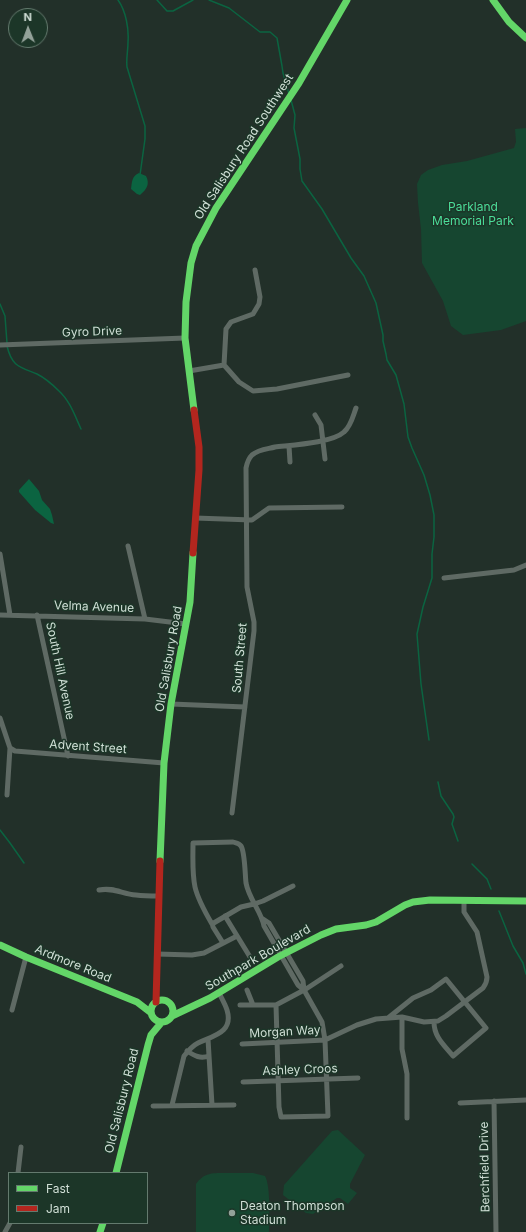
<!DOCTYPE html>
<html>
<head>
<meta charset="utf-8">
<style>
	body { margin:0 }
	#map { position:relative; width:526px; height:1232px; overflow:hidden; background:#223029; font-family:Inter,sans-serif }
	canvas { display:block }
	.legend { position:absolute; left:8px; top:1172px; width:140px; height:52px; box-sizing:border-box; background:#1c3628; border:1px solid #647a6e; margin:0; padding:5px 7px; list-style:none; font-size:12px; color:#d0dfd6 }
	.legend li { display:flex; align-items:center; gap:8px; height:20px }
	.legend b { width:20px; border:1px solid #647a6e }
	.north { position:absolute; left:8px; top:8px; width:40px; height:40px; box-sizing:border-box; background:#1c3628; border:1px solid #647a6e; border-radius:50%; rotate:359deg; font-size:11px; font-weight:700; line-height:16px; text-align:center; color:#d0dfd6 }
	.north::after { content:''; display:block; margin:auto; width:14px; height:18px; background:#93a299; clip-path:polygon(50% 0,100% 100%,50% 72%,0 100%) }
</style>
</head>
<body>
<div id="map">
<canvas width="526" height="1232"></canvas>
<ul class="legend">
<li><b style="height:5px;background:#63d668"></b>Fast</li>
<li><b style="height:5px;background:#b3261e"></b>Jam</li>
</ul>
<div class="north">N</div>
</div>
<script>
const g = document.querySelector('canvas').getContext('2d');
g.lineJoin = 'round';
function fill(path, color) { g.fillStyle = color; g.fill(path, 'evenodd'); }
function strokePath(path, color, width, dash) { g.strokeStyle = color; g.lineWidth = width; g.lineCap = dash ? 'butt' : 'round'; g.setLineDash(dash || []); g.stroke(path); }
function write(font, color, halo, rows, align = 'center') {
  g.font = font + ' Inter,sans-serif'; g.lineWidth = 3; g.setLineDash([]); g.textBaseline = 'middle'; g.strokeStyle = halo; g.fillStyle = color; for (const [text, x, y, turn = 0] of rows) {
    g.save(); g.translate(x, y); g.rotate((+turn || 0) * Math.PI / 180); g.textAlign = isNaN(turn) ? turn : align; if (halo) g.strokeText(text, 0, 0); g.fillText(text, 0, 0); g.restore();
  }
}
const green = new Path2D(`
	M526,128V321L501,330L463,335L451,326L443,301L422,263L421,229L418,203L417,184L421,175L428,170L442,165L467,161L514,148L516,142L515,129Z
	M338,1130L365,1155L350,1184V1188L357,1193L348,1204L340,1198H337L313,1214L306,1213L283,1195L284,1185L332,1131Z
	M224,1173H253L265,1176C271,1187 269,1219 269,1232H196V1184C204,1173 211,1173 224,1173Z`);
const water = new Path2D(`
	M139,173L146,176C150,184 147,189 140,195L137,194L131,189C132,181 132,176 139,173Z
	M29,479L39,491L42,500L50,509L52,515L54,524L51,523L35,510L19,492V490Z`);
const stream = new Path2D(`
	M118,0C126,11 129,29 128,42C128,51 126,59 127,67L145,126V139L140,175
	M157,0L167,11H173L193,0
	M209,0L229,8L260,32H270L277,38L282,66L283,73L289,94
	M291,100L295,115L294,128L300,159V169L302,181L322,209L351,258L364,276L376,303L383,335V341L386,354L387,360L396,375L404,404L408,437L412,448L424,475L430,495L434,515V537L432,554V578L423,607L417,634L421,684L429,740
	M0,304L5,316L7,343
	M7,346C12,367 20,367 37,374C45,378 53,385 59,391C70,401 75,416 81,429
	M438,782L441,796L453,814L454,817L452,824L458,841
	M0,830L10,843L24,863
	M472,864L487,879L491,889
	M499,911L513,946L523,963L526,974`);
const street = new Path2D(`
	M0,345L185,338
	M224,365L226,329L231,322L253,314L259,304L260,297L255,270
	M189,371L224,365L239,382L253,391L277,389L348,375
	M315,415L321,425L325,459
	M289,446L290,462
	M195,518L252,520L269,508L342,507
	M128,546L145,619
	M0,554L10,615
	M444,578L514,570L526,565
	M0,615L145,619L186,624
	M37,615L68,756
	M171,704L245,707
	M0,718L10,748L7,795
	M10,748L15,751L164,763
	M232,813L254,631V622L247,587L246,468C247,463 249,458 252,455C259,449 268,449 275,447C292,445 332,443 344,432C351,426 353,416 356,408
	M293,886L263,901L254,904L241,907L212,924C205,912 198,900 195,887C192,873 193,858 193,843L233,842C236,843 239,843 241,846C245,852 245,875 246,883C249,899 261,911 264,926L298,985L304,990
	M99,890C114,887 122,894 136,895C144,896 151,896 159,896
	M225,916L250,957
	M263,919L269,923L303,981L304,990L322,1022L325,1040L328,1116L281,1117L279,1107L276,1005
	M212,923L213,927L223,943
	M157,954L192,955L204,953L237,936
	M247,990L253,1005
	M240,1005H276L306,989L341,966
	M12,1010L26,957
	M402,1017V1049L407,1074V1118
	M388,1018L413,998L431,990L446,979L486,1028L453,1056C444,1045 434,1037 434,1022
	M208,1039L212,1105
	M242,1044L325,1040L357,1025L376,1019L402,1017L424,1022L438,1021L446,1016L483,988C486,984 487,981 487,977L477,932L464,912V900
	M187,1051C195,1056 200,1059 209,1056
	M243,1082L358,1078
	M494,1101L496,1232
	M460,1103L526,1100
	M172,1105L184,1056C188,1051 192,1046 198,1043C212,1036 234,1033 227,1010C225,1004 222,999 219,993
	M153,1106L234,1105
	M18,1173L21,1147
	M5,1232L10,1223`);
const fast = new Path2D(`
	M493,0L509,22L526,38
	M194,410L185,338L186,302L191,263L196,246L216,208L299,83L347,0
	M160,861L164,763L171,704L190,602L193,553
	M0,945L26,957L137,1002L150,1012
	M151 1011a11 11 0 1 1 22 0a11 11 0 1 1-22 0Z
	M172,1016L210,998L278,957L321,935L336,929L366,925L376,922L405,905L413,902L430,900L526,901
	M116,1173L148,1045L151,1035L161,1023
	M100,1232L103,1223`);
const jam = new Path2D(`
	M193,553L199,470V447L194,410
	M156,1002L160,861`);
const markers = [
	[232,1213,4,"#93a299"]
];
const streetNames = [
	["Old Salisbury Road Southwest",244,147,-57],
	["Gyro Drive",92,332,-2],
	["Velma Avenue",94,607,2],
	["South Street",240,658,-85],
	["Old Salisbury Road",169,659,-80],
	["South Hill Avenue",60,671,78],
	["Advent Street",88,747,4],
	["Southpark Boulevard",258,958,-30],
	["Ardmore Road",73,964,22],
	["Morgan Way",285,1032,-3],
	["Ashley Croos",300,1070,-2],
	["Old Salisbury Road",122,1101,-76],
	["Berchfield Drive",485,1167,-91]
];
const parkNames = [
	["Parkland",473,207],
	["Memorial Park",473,221]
];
const poiNames = [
	["Deaton Thompson",240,1206],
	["Stadium",240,1220]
];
fill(green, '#164630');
fill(water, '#0b6441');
strokePath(stream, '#0b6441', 1.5);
strokePath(street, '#5f6a64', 5);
strokePath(fast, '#63d668', 7);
strokePath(jam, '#b3261e', 7);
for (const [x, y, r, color] of markers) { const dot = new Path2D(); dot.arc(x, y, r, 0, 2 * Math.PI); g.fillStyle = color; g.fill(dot); strokePath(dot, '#1c3628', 1.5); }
write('12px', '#d0dfd6', '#1c3628', streetNames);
write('12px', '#4bde9a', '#1c3628', parkNames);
write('12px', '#d0dfd6', '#1c3628', poiNames, 'left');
</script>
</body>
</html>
